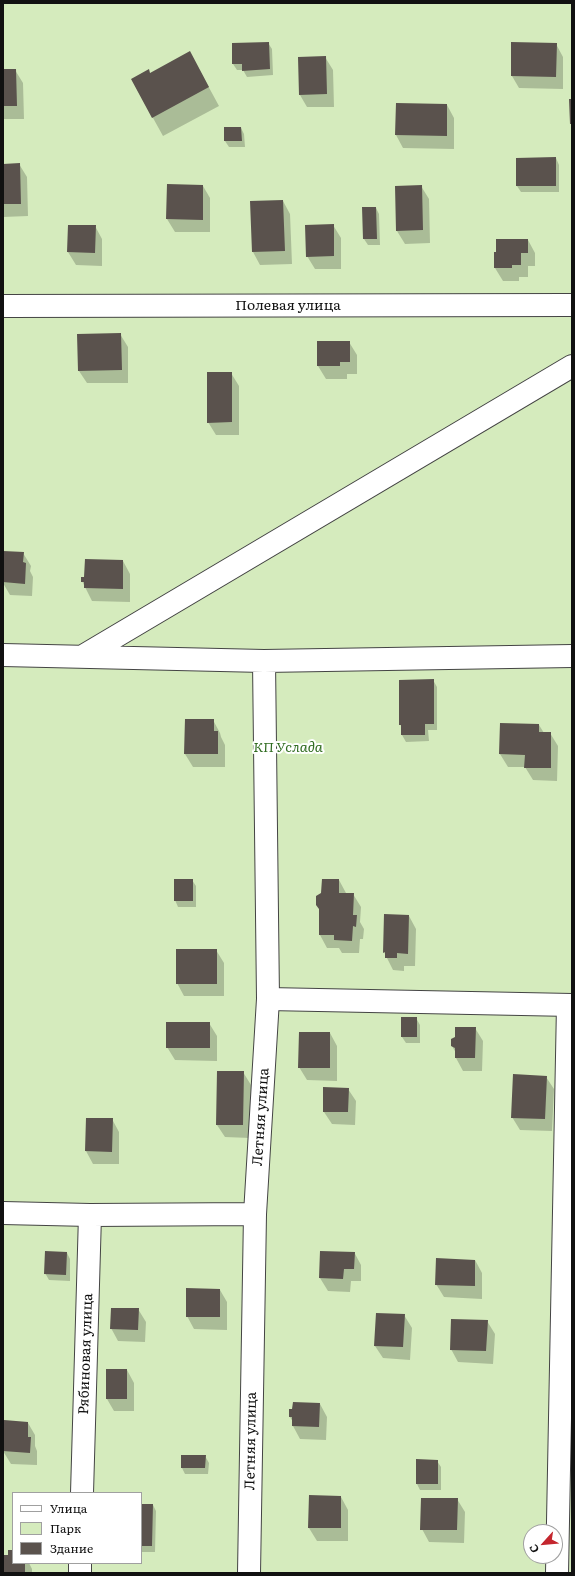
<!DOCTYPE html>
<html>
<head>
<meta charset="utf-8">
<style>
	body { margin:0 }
	#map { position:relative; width:575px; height:1576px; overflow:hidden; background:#fffdf5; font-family:Literata,serif }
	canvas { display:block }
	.frame { position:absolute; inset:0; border:4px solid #111; pointer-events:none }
	.legend { position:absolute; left:12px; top:1492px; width:130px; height:72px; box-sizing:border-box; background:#fff; border:1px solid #a0a0a0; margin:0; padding:5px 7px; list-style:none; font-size:12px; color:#111 }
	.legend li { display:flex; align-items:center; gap:8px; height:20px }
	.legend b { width:20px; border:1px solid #a0a0a0 }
	.north { position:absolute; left:523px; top:1524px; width:40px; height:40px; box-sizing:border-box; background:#fff; border:1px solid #a0a0a0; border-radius:50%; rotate:243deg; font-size:11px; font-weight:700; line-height:16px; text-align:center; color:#111 }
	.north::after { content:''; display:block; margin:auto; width:14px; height:18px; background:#c4262e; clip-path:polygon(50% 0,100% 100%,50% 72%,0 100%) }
</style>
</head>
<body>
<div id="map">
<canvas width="575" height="1576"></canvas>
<div class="frame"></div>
<ul class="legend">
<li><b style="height:5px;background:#fff"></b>Улица</li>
<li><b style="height:11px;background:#d5ebbd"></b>Парк</li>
<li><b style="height:11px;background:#5a524d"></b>Здание</li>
</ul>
<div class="north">С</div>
</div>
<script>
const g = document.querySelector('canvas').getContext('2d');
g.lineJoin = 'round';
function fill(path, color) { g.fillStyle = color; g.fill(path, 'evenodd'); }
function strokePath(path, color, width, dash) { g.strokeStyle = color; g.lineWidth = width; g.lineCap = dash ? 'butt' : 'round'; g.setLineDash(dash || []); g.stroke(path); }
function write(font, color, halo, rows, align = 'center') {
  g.font = font + ' Literata,serif'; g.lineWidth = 4; g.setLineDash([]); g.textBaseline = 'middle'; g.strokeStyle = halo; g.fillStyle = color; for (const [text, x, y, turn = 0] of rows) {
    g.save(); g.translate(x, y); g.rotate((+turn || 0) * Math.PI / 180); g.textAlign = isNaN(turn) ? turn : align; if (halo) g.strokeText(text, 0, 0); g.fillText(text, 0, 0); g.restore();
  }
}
const green = new Path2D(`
	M3,3H572V1573H3ZM13,1493H141V1563H13ZM531,1532H555V1556H531Z`);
const shadow = new Path2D(`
	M268,43L272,49L273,75L247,77L243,70H237L233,64V44Z
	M556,44L563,57V89L519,88L512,76Z
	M325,57L333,70L334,107H307L300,95Z
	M3,70H15L23,83L24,119H3Z
	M200,71L219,106L163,136L132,80L150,74Z
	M447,105L454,118V149L403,148L396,135Z
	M241,128L244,134L245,147H229L225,141Z
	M556,158L559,165V192H521L517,186Z
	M19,164L27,177L28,216L3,217V165Z
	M168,185L203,186L210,198V232H175L167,219Z
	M421,186L429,199L430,243L405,244L397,231Z
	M283,201L290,214L292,264L260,265L253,252Z
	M363,208H376L379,214L380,245H368L364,239Z
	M333,225L341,238V269H315L307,256Z
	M69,226H95L102,239V266L76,265L68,252Z
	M528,240L535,253V266H528V277H519V281H503L495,268Z
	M120,334L128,347V383H87L79,371Z
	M318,342H349L357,355V374H347V379H326L318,366Z
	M231,373L239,386V435H216L208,422Z
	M23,553L31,566L30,571L33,577L32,596L10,595L3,583V571Z
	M123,561L130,574V602L92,601L82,581L85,578Z
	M433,680L437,687V730H428L429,741L406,742L402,735V728L400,724Z
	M213,720L220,733L221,737L225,745V767H193L185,754Z
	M539,725L544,733H550L558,746L557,781L533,780L525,767H508L500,754Z
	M192,880L196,886V907H178L175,900Z
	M339,880L346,893L353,894L361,907L360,922L364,929L363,939H360L359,953H342L339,948H327L320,935L322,893Z
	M409,916L416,929L415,966H404V971L393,970L384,952Z
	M216,950L224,963V996H184L177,983Z
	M416,1018L420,1025V1043H406L402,1037Z
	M209,1023L217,1036V1061L175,1060L167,1047Z
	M475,1028L483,1041L482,1071H463L456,1058V1053L452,1046Z
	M330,1033L337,1046V1081L307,1080L299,1067Z
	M243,1072L251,1085L250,1138L225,1137L217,1125Z
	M546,1077L554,1089L552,1131L520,1130L512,1117Z
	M348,1089L356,1101L355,1125L332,1124L324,1112Z
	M87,1119H112L119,1132V1164H93L86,1151Z
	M321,1252H354L361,1265V1281H351L350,1292L328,1291L320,1278Z
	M67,1253L70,1259V1281L49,1280L45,1273Z
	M475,1260L482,1273V1299L444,1297L436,1284Z
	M220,1290L227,1302V1330L194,1329L187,1316Z
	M138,1309L146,1322L145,1342L118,1341L111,1328Z
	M404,1315L412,1328L410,1360L383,1358L375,1346Z
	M487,1321L495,1334L493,1364L458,1362L451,1349Z
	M127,1370L134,1383V1411H114L107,1399Z
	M320,1404L327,1417L326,1440L300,1439L293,1426V1422L290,1417Z
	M28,1423L35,1435V1446L37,1451V1465L11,1464L3,1451Z
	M205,1456L209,1463L208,1474H185L182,1468Z
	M437,1461L441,1467V1490H420L417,1484Z
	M341,1497L348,1510V1541H317L309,1528Z
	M457,1499L465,1512L464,1543L429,1542L422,1529Z
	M141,1505H153L156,1511L155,1552H141Z
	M13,1551V1563H29L32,1569V1573H3Z`);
const building = new Path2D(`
	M269,42L270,69L242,71V64H232V43Z
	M511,42L557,43L556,77L511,76Z
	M190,51L209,87L152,118L131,79L149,69L150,73Z
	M326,56L327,94L299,95L298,57Z
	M3,69H16L17,106H3Z
	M569,99H572V124H570Z
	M396,103L447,104V136L395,135Z
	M224,127H241L242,141H224Z
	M556,157V186H516V158Z
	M20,163L21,204H3V164Z
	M167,184L203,185V220L166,219Z
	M422,185L423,230L396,231L395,186Z
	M283,200L285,251L252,252L250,201Z
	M362,207H376L377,239H363Z
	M334,224V256L306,257L305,225Z
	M68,225H96L95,253L67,252Z
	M496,239H528V253H521V265H512V268H494V252H496Z
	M121,333L122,370L78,371L77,334Z
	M317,341H350V362H340V366H317Z
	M207,372H232V422L207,423Z
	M3,551L24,552L23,562L26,563L25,584L3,582Z
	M85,559L123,560V589L84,588V582H81V577H84Z
	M434,679V724H425V735H401V725H399V680Z
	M185,719H214V731H218V754H184Z
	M500,723L539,724V732H551V768H524L525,755L499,754Z
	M174,879H193V901H174Z
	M322,879H339V893H354L353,915H357L356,927L353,926L352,941L334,940V935H319V909L316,905V896L321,893Z
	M384,914L409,915L408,954L397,953V958H385V952L383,953Z
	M176,949H217V984H176Z
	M401,1017H417V1037H401Z
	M166,1022H210V1048H166Z
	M455,1027H476L475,1058H455V1048L451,1046V1039L455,1037Z
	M299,1032H330V1068H298Z
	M217,1071H244L243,1125H216Z
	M513,1074L547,1076L545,1119L511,1118Z
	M323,1087L349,1088L348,1112H323Z
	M86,1118H113L112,1152L85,1151Z
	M45,1251L67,1252L66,1275L44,1274Z
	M320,1251L355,1252L354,1269H344L343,1279L319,1278Z
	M436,1258L475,1260V1286L435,1285Z
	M186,1288L220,1289V1317H186Z
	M111,1308H139L138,1330L110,1329Z
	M376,1313L405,1314L403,1347L374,1346Z
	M451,1319L488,1320L486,1351L450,1350Z
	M106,1369H127V1399H106Z
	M293,1402L320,1403L319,1427L292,1426V1417H289V1409H292Z
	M4,1420L28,1422V1437H31L30,1453L3,1451Z
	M181,1455H206L205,1468H181Z
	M416,1459L438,1460V1484H416Z
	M309,1495L341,1496V1528H308Z
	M421,1498H458L457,1530H420Z
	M141,1504H153L152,1546H141Z
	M8,1550H13V1563H25V1573H3V1555H8Z`);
const minor = new Path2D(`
	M3,306L572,305
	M3,655L264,661L572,656
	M83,656L572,366
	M268,999L572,1005
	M3,1213L90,1215L255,1214
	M82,1493L90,1215
	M80,1573V1563
	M249,1573L255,1214L268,999L264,661
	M557,1573L568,1005`);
const streetNames = [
	["Полевая улица",288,306],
	["Летняя улица",261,1117,-86],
	["Рябиновая улица",86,1354,-88],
	["Летняя улица",251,1441,-89]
];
const parkNames = [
	["КП Услада",288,748]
];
fill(green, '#d5ebbd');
fill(shadow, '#0003');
fill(building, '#5a524d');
strokePath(minor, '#444', 24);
strokePath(minor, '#fff', 22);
write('14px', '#111', '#fff', streetNames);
write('italic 14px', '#2f6b1f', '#fff', parkNames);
</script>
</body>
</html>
